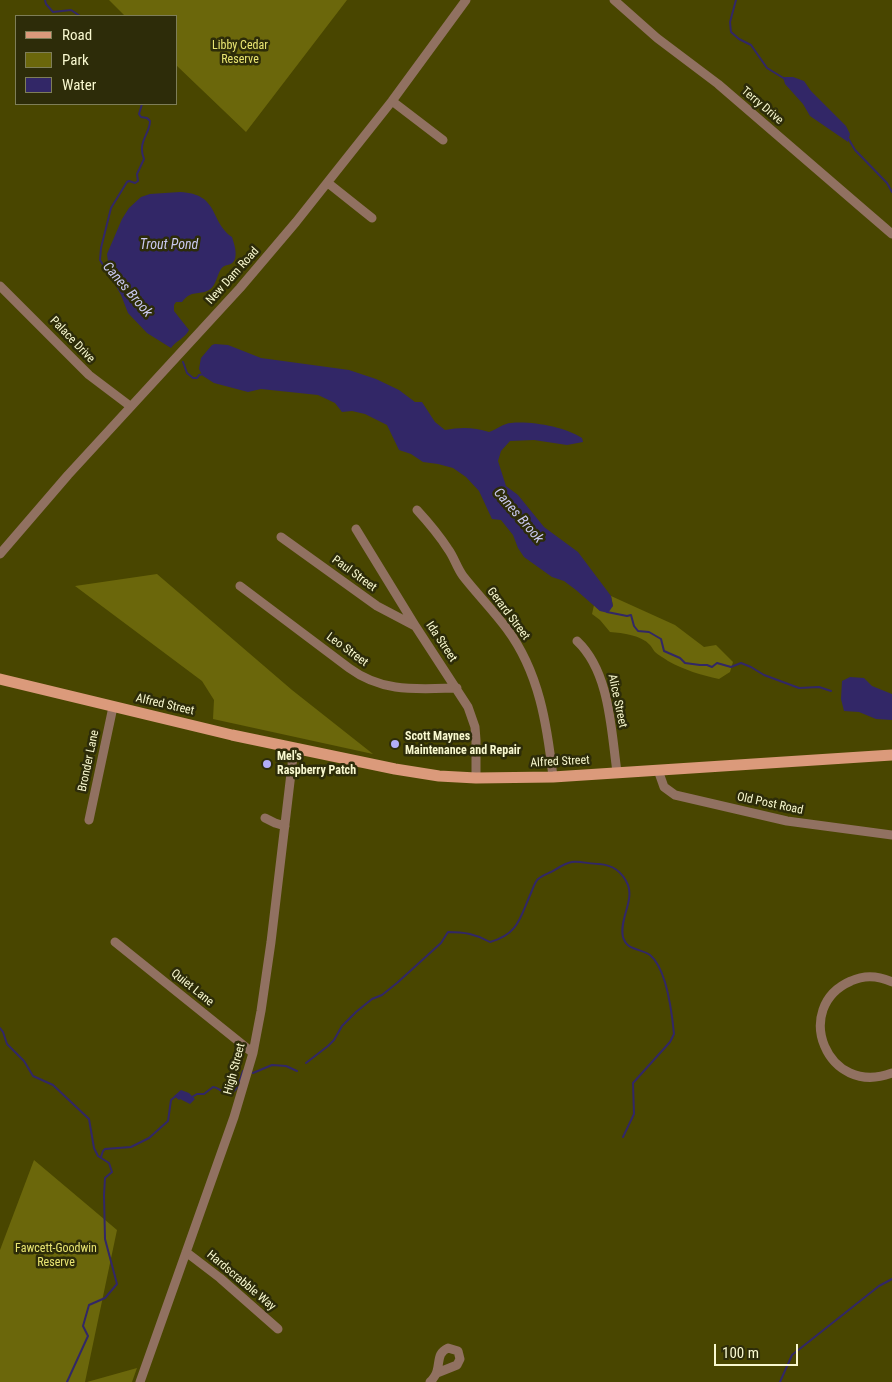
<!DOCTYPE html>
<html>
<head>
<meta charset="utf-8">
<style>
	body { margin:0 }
	#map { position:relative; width:892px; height:1382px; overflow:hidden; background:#494600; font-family:"Roboto Condensed",sans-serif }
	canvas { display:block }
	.legend { position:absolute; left:15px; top:15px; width:162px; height:90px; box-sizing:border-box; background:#2d2c09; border:1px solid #7e7e58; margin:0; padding:6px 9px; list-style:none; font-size:15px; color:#f8f8cf }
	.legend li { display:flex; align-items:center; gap:10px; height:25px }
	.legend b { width:25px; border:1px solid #7e7e58 }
	.scale { position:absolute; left:714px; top:1344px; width:84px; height:22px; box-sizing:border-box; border:2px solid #f8f8cf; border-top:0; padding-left:6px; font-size:15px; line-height:18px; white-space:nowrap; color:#f8f8cf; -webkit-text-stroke:4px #2d2c09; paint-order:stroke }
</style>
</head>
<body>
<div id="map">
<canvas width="892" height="1382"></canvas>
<ul class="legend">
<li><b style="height:6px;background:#db9a7b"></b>Road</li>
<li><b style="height:14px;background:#6b670b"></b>Park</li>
<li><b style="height:14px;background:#322767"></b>Water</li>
</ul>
<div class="scale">100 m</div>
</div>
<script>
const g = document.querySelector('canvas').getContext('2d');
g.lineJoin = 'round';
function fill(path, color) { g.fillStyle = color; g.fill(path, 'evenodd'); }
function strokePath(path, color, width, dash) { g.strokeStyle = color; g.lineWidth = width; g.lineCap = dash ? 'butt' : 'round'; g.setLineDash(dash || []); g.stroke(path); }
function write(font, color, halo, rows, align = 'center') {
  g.font = font + ' "Roboto Condensed",sans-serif'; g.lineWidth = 5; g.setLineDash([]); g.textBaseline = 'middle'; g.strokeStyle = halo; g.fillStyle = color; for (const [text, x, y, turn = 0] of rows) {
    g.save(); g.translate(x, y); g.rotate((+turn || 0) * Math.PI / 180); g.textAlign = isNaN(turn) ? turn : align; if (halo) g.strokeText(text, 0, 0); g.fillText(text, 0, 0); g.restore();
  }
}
const green = new Path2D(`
	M109,0H347L246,132L176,65V16H125Z
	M157,574L292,690L373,754L213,719L214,700L202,681L75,586Z
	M611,596L675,625L704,647L716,645L733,662L730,672L719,679C701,675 684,670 668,661C664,658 658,655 655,652C653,650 652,647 650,645C641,635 623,633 610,632L600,620L592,614L594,605L600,611L613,606Z
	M34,1160L117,1230L85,1382H0V1250Z
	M137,1368L132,1382H87Z`);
const water = new Path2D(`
	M783,77H793L804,81L811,91L846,126L850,134L848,142L810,116L803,104L785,84Z
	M180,192C220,194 209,221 232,237C234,244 238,254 234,261C231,266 224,264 221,269C217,275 216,286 209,290C198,296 192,289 182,302H176L174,305V311L189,330C185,338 176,341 171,348L147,333L128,313L121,295L105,267L109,269L107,254L122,219L129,208L141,197L150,194Z
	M215,344L228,345L261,358L349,370L376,379L399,390L415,402H422L435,422L445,430C460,427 474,427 489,432C496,430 504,423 511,423C532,421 565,427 582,438L583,442L567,445L534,440L510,441L501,451L498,461L506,486L518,495L544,527L578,552L611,596L613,606L608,613L600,611L576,590L564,581L552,577L524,557L518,548L513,535L501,520L492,519L479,491L466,477L453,468L438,464L423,462L411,454L399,450L387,425L365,414L352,411L342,412L335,403L318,395L261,389L248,392L214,383L203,376L199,369L201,358L212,345Z
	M850,677L864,678L872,686L892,694V720L876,719L859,712L844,711L841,699L842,681Z
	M181,1090L189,1093L195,1099L190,1104L180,1099L179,1100L174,1096Z`);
const stream = new Path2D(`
	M45,0L46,4L53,12L71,10L80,16
	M736,0L730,22L731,32L739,39L751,45L767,68L785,79
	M848,138L855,150L887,183L892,192
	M105,268L100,260L101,248L111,208L127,182L129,181L135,183L138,181L137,174L144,159C137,142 150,134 150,121L147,118L141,117L139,114L142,104
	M183,362L187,373L193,378H197L199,375L204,374
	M607,612L627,616L631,615L634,626L638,631L649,632L661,639L664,651L680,658L685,663L700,665H707L712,667L717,663L731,667L741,663L751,667L764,675L799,688L819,687L831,691
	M0,1028L3,1032L7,1044L24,1061L33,1076L53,1085L89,1119L94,1148L98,1156L109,1163L112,1172L105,1178L104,1195L105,1239L117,1284L105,1298L89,1305L83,1326L88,1336L67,1382
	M306,1063L328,1046L334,1040L342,1026L356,1012L372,999L382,995L397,983L441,943L448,932C464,932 476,934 490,942C519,934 520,917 531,893C533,888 535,882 538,879C542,876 547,874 551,872C558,868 565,863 572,862C580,861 590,864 599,864C613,865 622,871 628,885C634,901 619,920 623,937C627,951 640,948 650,955C667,969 672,1013 674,1034L670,1042L633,1083L634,1114L623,1137
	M253,1073L272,1065L286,1066L297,1071
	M192,1097L197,1094H204L213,1087C217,1087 219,1090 224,1092C238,1097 239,1081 243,1071
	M101,1157L103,1151L105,1149L131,1147L149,1138L168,1121L171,1100L176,1096
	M780,1382L792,1355L879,1286L892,1279`);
const minor = new Path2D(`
	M614,0L657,38L718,84L892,234
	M392,101L443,140
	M328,183L372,218
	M0,286L89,375L130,406
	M417,510C428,522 439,535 448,549C454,557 457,568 463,576C477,594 493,610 507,629C539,672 547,724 553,777
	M356,529L416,627L468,707L475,727L476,740V778
	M281,537L377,606L415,626
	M0,554L68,475L240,288L296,222L392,101L466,0
	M240,586L349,668C383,693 417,689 457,688
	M577,641C610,672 611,730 617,772
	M658,770L664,787L675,795L787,821L892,835
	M265,818L275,823L285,826
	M89,820L113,707
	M115,942L253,1053
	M892,982C879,976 864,975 851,981C791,1007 827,1098 892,1073
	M186,1252L220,1278L278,1329
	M140,1382L234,1117L253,1053L261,1011L271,942L294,748
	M430,1382C433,1379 436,1375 437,1371C440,1361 437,1353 448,1348L458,1351L460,1359L457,1365L437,1373`);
const major = new Path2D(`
	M0,679L232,735L395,769L439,776L476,778L553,777L892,755`);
const markers = [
	[395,744,5,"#b2adf9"],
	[267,764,5,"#b2adf9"]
];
const parkNames = [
	["Libby Cedar",240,46],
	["Reserve",240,60],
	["Fawcett-Goodwin",56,1249],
	["Reserve",56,1263]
];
const streetNames = [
	["Terry Drive",762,106,40],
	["New Dam Road",233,276,-48],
	["Palace Drive",72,340,46],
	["Paul Street",354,574,36],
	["Gerard Street",508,614,53],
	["Ida Street",441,642,56],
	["Leo Street",347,650,36],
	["Alice Street",617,701,78],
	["Alfred Street",165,705,13],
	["Bronder Lane",89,761,-78],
	["Alfred Street",560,762,-3],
	["Old Post Road",770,804,12],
	["Quiet Lane",192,988,39],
	["High Street",235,1069,-75],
	["Hardscrabble Way",241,1281,40]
];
const poiNames = [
	["Scott Maynes",405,737],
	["Maintenance and Repair",405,751],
	["Mel's",277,757],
	["Raspberry Patch",277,771]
];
const waterNames = [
	["Trout Pond",169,245],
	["Canes Brook",127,290,49],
	["Canes Brook",518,516,49]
];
fill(green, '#6b670b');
fill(water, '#322767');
strokePath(stream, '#322767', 2);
strokePath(minor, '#917161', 9);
strokePath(major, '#db9a7b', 11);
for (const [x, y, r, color] of markers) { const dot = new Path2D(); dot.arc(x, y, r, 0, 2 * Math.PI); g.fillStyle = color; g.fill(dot); strokePath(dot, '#2d2c09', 2); }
write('12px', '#e9e572', '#2d2c09', parkNames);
write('12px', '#f8f8cf', '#2d2c09', streetNames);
write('bold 12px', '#f8f8cf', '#2d2c09', poiNames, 'left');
write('italic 14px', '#c9c8f0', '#2d2c09', waterNames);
</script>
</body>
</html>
